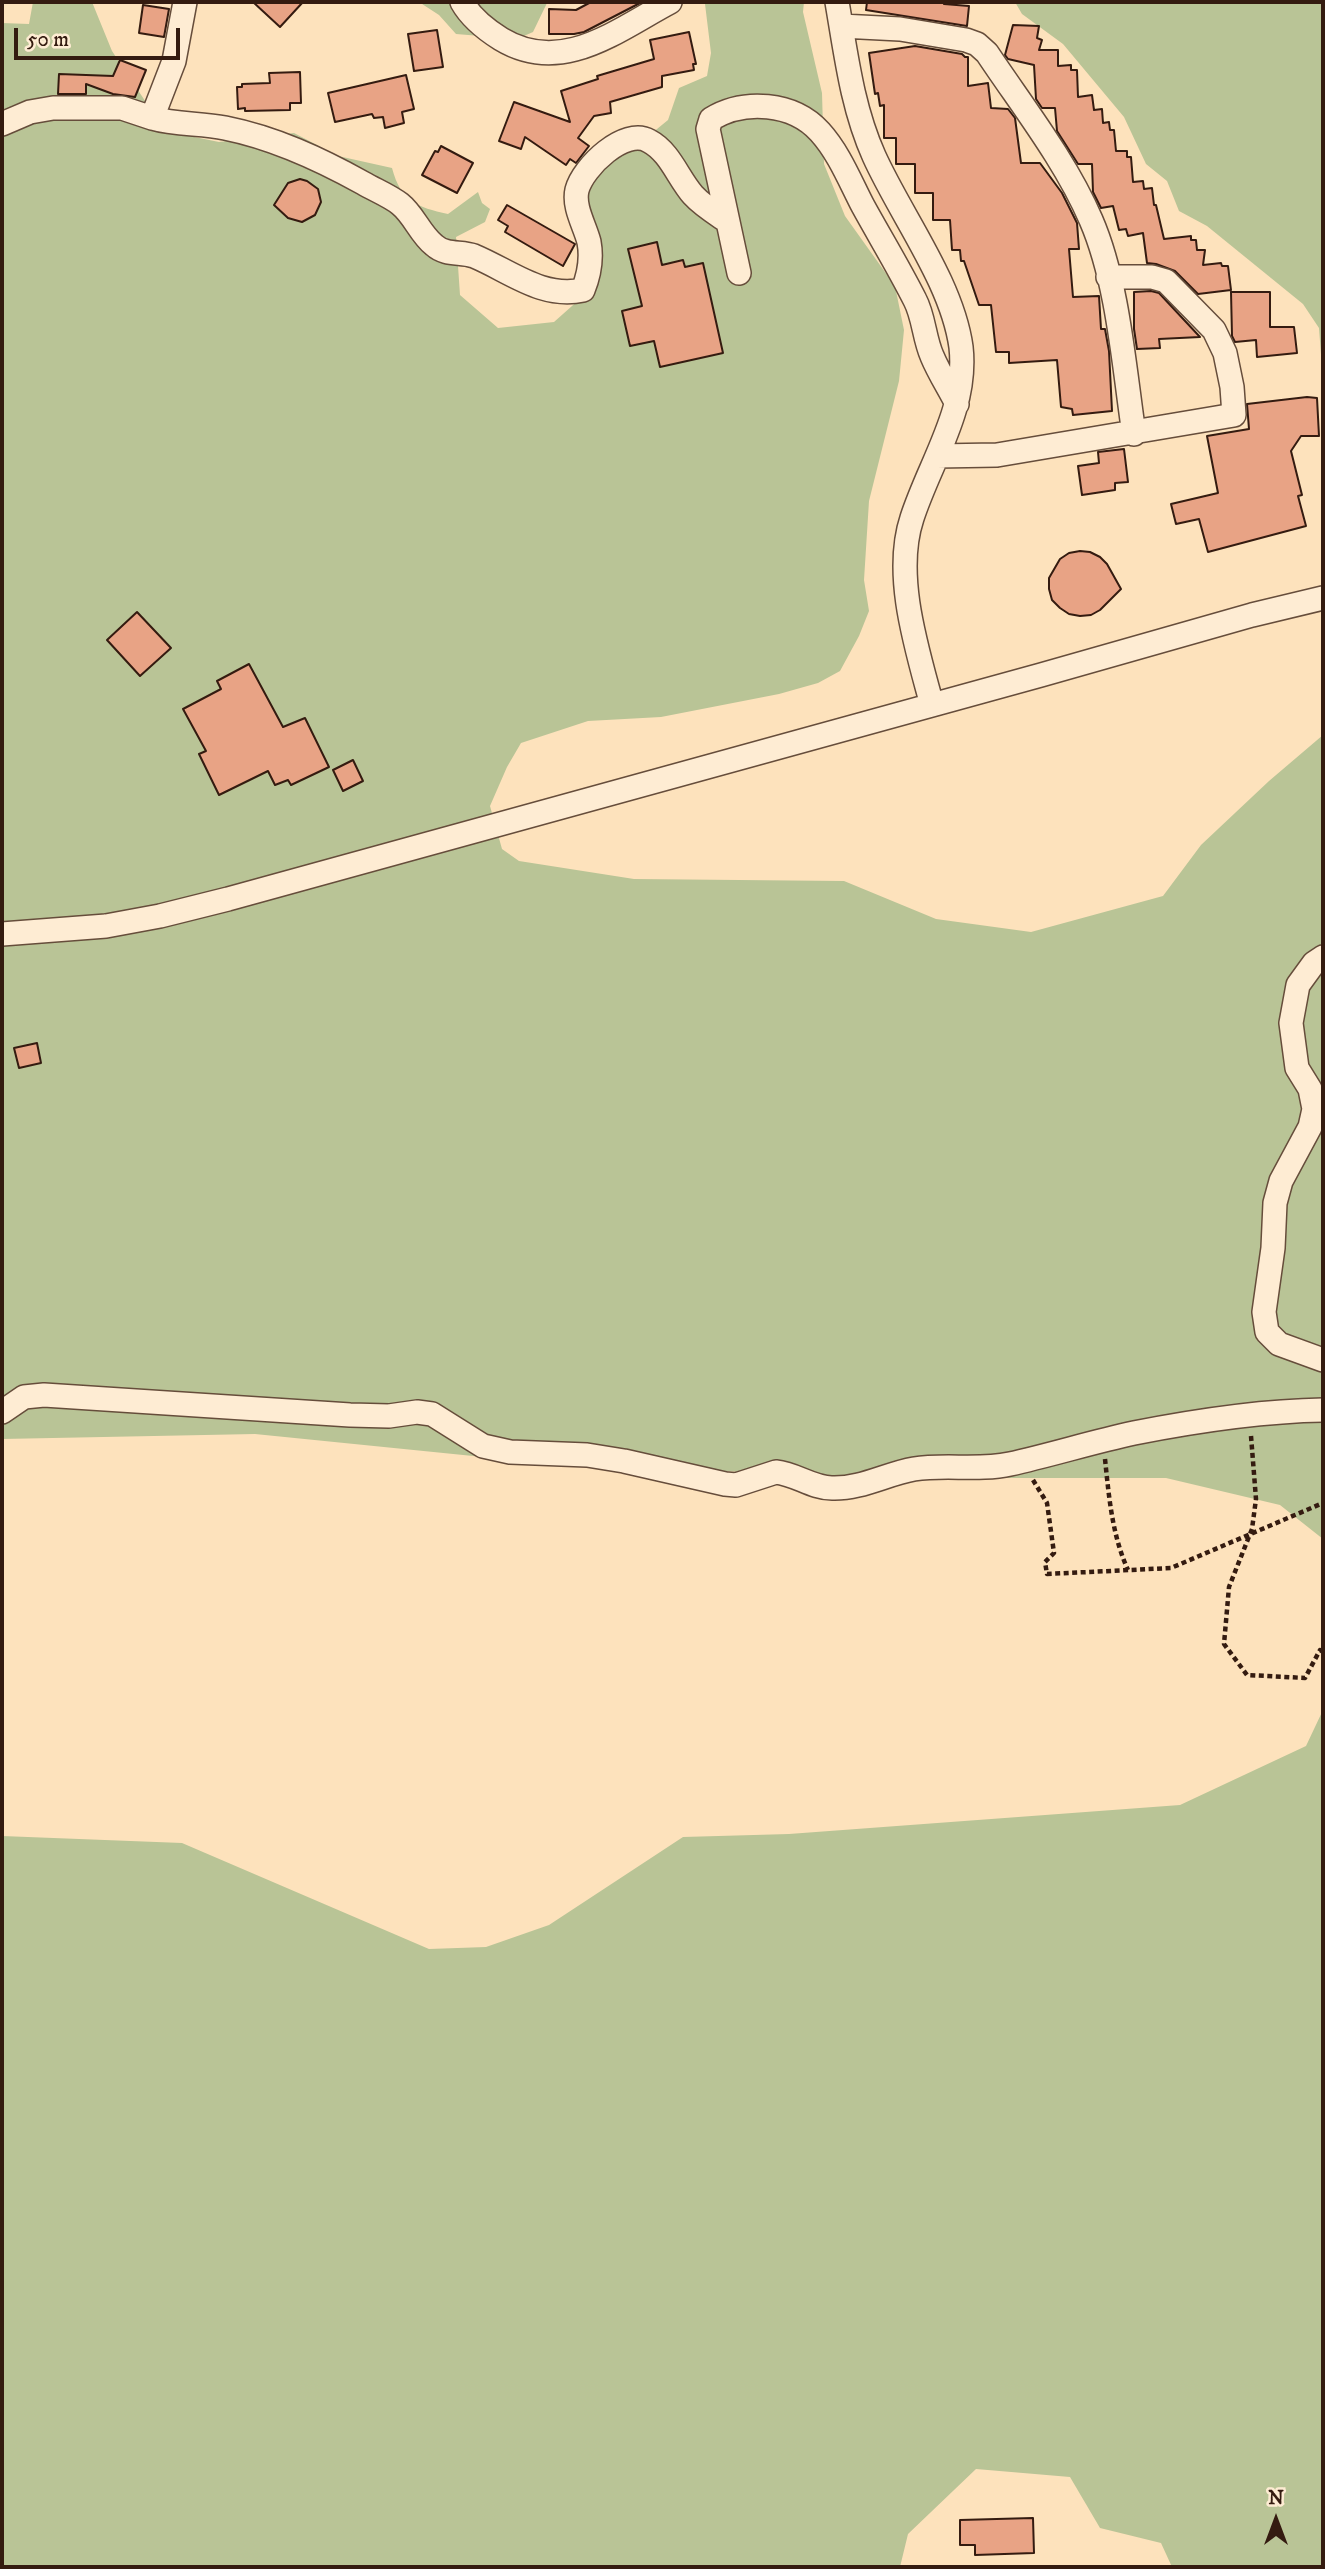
<!DOCTYPE html>
<html>
<head>
<meta charset="utf-8">
<style>
	body { margin:0 }
	#map { position:relative; width:1325px; height:2569px; overflow:hidden; background:#fde2bc; font-family:"IM FELL DW Pica",serif }
	canvas { display:block }
	.frame { position:absolute; inset:0; border:4px solid #341b10; pointer-events:none }
	.north { position:absolute; left:1241px; top:2485px; width:70px; height:70px; -webkit-text-stroke:5px #feecd3; paint-order:stroke; rotate:0deg; font-size:19px; font-weight:700; line-height:28px; text-align:center; color:#341b10 }
	.north::after { content:''; display:block; margin:auto; width:24px; height:32px; background:#341b10; clip-path:polygon(50% 0,100% 100%,50% 72%,0 100%) }
	.scale { position:absolute; left:14px; top:28px; width:166px; height:32px; box-sizing:border-box; border:4px solid #341b10; border-top:0; padding-left:9px; font-size:21px; line-height:24px; white-space:nowrap; color:#341b10; -webkit-text-stroke:5px #feecd3; paint-order:stroke }
</style>
</head>
<body>
<div id="map">
<canvas width="1325" height="2569"></canvas>
<div class="frame"></div>
<div class="north">N</div>
<div class="scale">50 m</div>
</div>
<script>
const g = document.querySelector('canvas').getContext('2d');
g.lineJoin = 'round';
function fill(path, color) { g.fillStyle = color; g.fill(path, 'evenodd'); }
function strokePath(path, color, width, dash) { g.strokeStyle = color; g.lineWidth = width; g.lineCap = dash ? 'butt' : 'round'; g.setLineDash(dash || []); g.stroke(path); }
const green = new Path2D(`
	M33,2H92L112,51L165,131L219,142L294,133L338,156L392,168C401,202 417,207 448,214L478,192L482,203L490,209L485,222L456,237L460,295L498,328L554,322L599,282L597,239L583,189L611,157L635,147L668,120L679,88L707,76L711,53L705,4L707,2H804L803,12L822,93L824,164L845,216L895,286L904,330L899,381L869,501L864,580L869,611L859,636L840,671L818,683L779,694L661,717L588,721L521,743L507,767L490,806L502,849L519,861L634,879L844,881L936,919L1031,932L1163,896L1201,845L1269,781L1323,735V1539L1280,1505L1166,1478H846L483,1457L255,1434L2,1439V23L29,24Z
	M419,2H568L547,3L533,32L517,39L456,34L439,15Z
	M1015,2H1323V381L1319,328L1303,304L1207,226L1179,211L1167,181L1146,164L1124,117L1063,44L1022,14Z
	M1323,1710V2567H1172L1161,2543L1100,2528L1070,2477L976,2469L908,2534L900,2567H2V1836L182,1843L429,1949L486,1947L549,1925L683,1837L789,1834L1180,1805L1306,1746Z`);
const building = new Path2D(`
	M253,2H303L280,27Z
	M591,2H642L584,32L574,34H549V9L576,10Z
	M867,2H945L944,4L969,6L967,26L866,10Z
	M143,5L169,9L164,37L139,33Z
	M1013,25L1039,26L1037,38L1042,40L1039,50H1058V66L1071,65V70H1077L1078,97L1092,95L1094,110L1102,109L1103,123L1109,122L1110,130H1114L1116,151H1127V157H1131L1133,182L1143,181L1144,189L1152,188L1154,205H1156L1164,239L1191,236V240H1196L1197,250H1205L1203,265L1221,263L1222,266H1228L1231,290L1198,294L1175,271L1156,264L1147,263L1143,233L1128,236L1126,229L1119,230L1113,206L1101,208L1093,192L1092,164H1078L1057,131L1055,108H1042L1036,99L1034,65L1008,59L1005,55Z
	M437,30L443,67L414,71L408,34Z
	M689,32L696,64H693L694,70L662,76V87L610,102L611,113L594,116L578,138L589,146L576,163L570,159L566,165L525,137L521,149L499,141L514,102L570,122L561,91L598,79L597,76L654,59L650,40Z
	M915,46L962,54L965,57H968V86L988,83L991,108L1008,109L1015,118L1021,163H1040L1062,193L1077,223L1079,249H1069L1073,297L1099,296L1101,329H1105L1109,351L1112,411L1073,415L1072,409L1061,407L1057,360L1009,363V352H996L991,305H979L964,261H961L960,250H952L950,220H933V193H915V164H896V138H884V105L880,106L878,93L875,94L869,53Z
	M120,60L146,70L135,97L113,94L86,84V94H58L59,74L113,76Z
	M300,72L301,103H290V110L245,111V108L238,109L237,87H242V84L270,83L269,73Z
	M406,75L414,109L402,112L404,123L385,128L383,117L374,118L372,114L335,122L328,93Z
	M441,146L473,163L457,193L422,175L435,151L438,152Z
	M300,179L307,181L318,189L321,202L315,215L302,222L288,218L274,205L288,183Z
	M507,205L575,244L563,266L505,232L508,226L498,220Z
	M657,242L662,265L683,260L685,267L703,263L723,353L660,367L654,341L630,346L622,311L642,306L628,249Z
	M1151,291L1159,293L1200,337L1159,339L1160,348L1137,349L1134,329V292Z
	M1231,292H1270V327H1294L1297,353L1257,357L1256,340L1235,342L1232,336Z
	M1307,397L1317,398L1319,436H1301L1291,451L1302,495L1298,496L1306,526L1208,552L1199,519L1176,524L1171,504L1218,493L1207,436L1249,429L1247,404Z
	M1124,449L1128,482L1115,483V490L1082,495L1078,466L1099,463L1098,452Z
	M1080,551L1090,552L1100,557L1107,564L1121,589L1100,610L1091,615L1080,616L1069,614L1060,608L1052,600L1049,589V578L1060,559L1069,553Z
	M137,612L171,648L140,676L107,640Z
	M249,664L283,727L305,718L329,767L291,785L288,780L275,785L268,771L219,795L199,754L206,751L183,709L221,689L217,681Z
	M353,760L363,781L343,791L333,770Z
	M37,1043L41,1063L19,1068L14,1048Z
	M1033,2518L1034,2553L975,2555V2545H960V2520Z`);
const path = new Path2D(`
	M1251,1436L1256,1499L1252,1529L1229,1587L1224,1644L1247,1675L1305,1678L1320,1650L1323,1652
	M1105,1459C1109,1497 1112,1535 1128,1570
	M1033,1480L1047,1503L1054,1553L1045,1562L1047,1574L1171,1568L1323,1503`);
const minor = new Path2D(`
	M462,2C471,18 485,29 501,39C562,76 617,30 670,2
	M837,2C846,54 852,107 874,156C901,216 952,282 961,347C968,409 930,462 912,518C893,575 917,649 932,705
	M841,26L900,29L966,40L977,44L987,53C1023,107 1065,160 1091,220C1118,282 1124,367 1134,434
	M152,118C176,125 201,123 225,128C275,138 320,159 363,183C375,190 390,196 400,204C414,215 420,234 434,245C446,256 461,251 474,256C510,271 542,299 583,290C589,275 592,258 589,242C585,226 573,207 577,190C583,167 625,127 649,141C670,152 678,178 693,195C703,206 715,213 727,221
	M2,124L30,112L53,108H122L152,118L174,61L185,2
	M739,273L708,129L711,119C744,99 793,102 820,132C839,153 850,181 863,206C880,237 899,268 915,300C924,317 924,338 932,356C939,373 949,388 957,404
	M937,456L997,455L1234,415L1232,387L1225,353L1214,330L1166,281L1152,277H1108
	M2,934L106,926L160,916L228,899L1041,675L1252,615L1323,598
	M1323,957L1314,963L1298,985L1291,1023L1297,1068L1310,1089L1314,1109L1310,1127L1281,1181L1275,1203L1273,1248L1264,1312L1267,1332L1279,1344L1323,1360
	M2,1412L24,1397L44,1395L350,1415L389,1416L417,1412L432,1414L483,1446L510,1452L587,1455L624,1461L725,1484L736,1485L776,1472C796,1474 812,1488 832,1488C861,1489 886,1474 914,1469C946,1464 979,1471 1010,1464C1051,1455 1092,1442 1134,1433C1195,1421 1260,1411 1323,1410`);
fill(green, '#b9c496');
fill(building, '#e8a385');
strokePath(building, '#341b10', 2);
strokePath(minor, '#664d3b', 26);
strokePath(path, '#341b10', 4.5, [5, 3.5]);
strokePath(minor, '#feecd3', 23);
</script>
</body>
</html>
